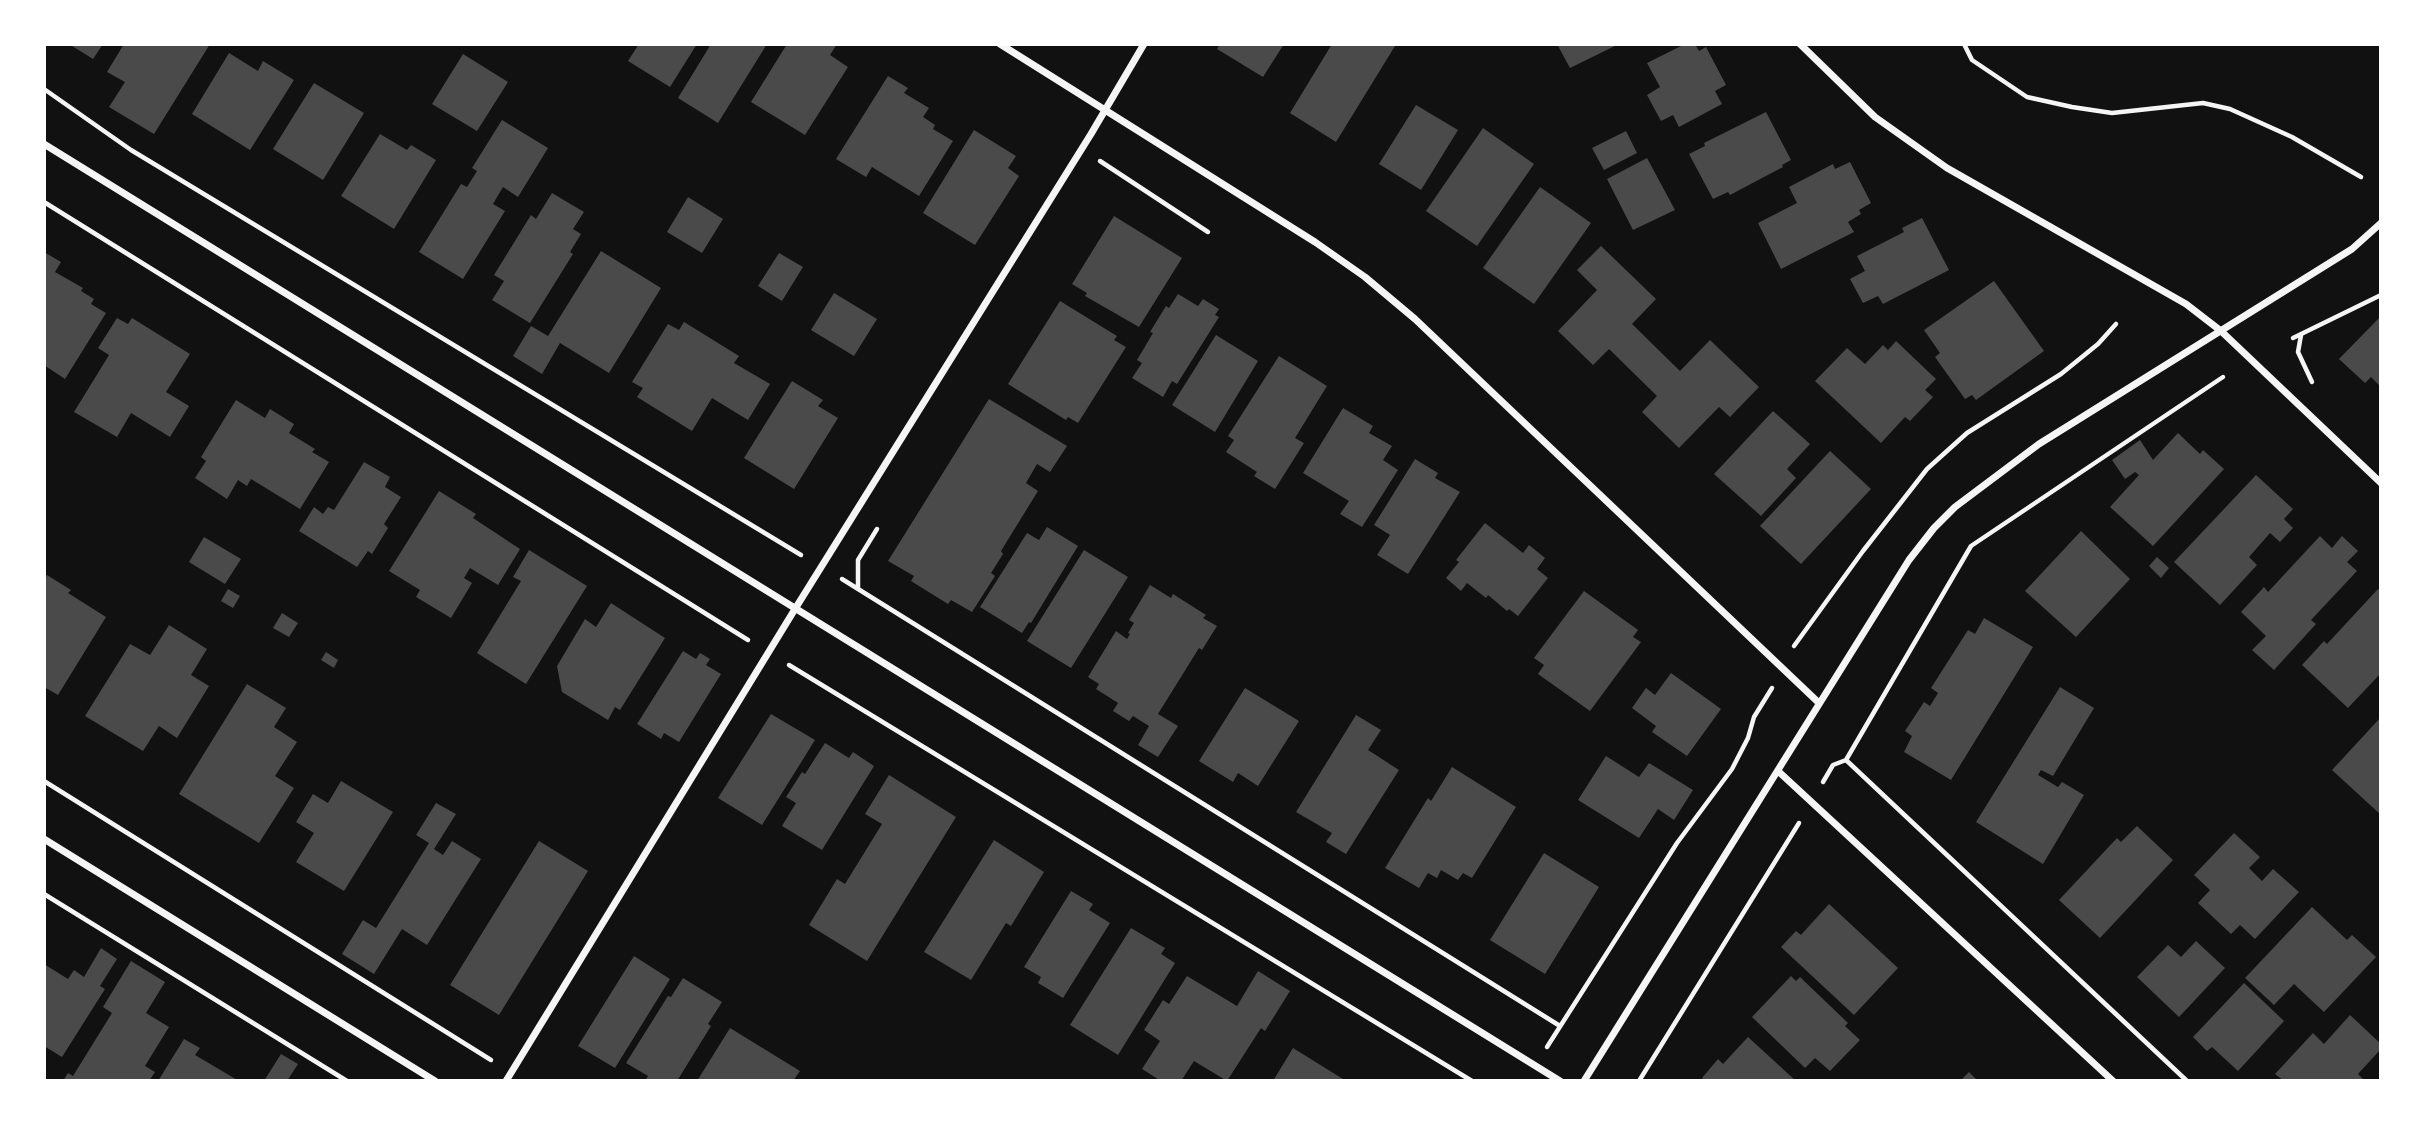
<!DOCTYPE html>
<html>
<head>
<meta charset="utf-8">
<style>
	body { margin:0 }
	#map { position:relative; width:2425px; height:1125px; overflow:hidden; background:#111; font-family:"Fira Sans",sans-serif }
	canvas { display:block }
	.frame { position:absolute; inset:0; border:46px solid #fff; pointer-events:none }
</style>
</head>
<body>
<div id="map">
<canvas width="2425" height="1125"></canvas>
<div class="frame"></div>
</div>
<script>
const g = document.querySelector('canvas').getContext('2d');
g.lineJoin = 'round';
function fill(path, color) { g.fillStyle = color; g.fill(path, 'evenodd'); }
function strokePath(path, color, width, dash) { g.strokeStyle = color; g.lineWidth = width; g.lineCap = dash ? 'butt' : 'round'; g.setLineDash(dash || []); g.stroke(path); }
const building = new Path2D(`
	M69,44H103L93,59Z
	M124,44H210L154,134L109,107L125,82L107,72Z
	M639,44H697L670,87L628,61Z
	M711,44H767L718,123L678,98Z
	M787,44H837L830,55L848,67L805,135L751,102Z
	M1220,44H1284L1263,77L1217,49Z
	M1332,44H1391L1395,46L1336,142L1290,113Z
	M1557,44H1619L1570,68Z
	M1685,44H1695L1699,51L1706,47L1726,85L1715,91L1722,104L1679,127L1673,115L1661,121L1647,95L1660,87L1647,63Z
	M229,53L258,71L263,61L294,80L250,150L192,114Z
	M463,54L508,82L477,131L432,104Z
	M888,76L908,88L904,93L929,108L923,117L935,125L933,129L953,141L919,196L872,167L866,177L836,159Z
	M314,83L364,113L323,180L273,149Z
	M1416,105L1458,130L1421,190L1379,164Z
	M1766,112L1791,160L1782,165L1783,167L1730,195L1728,192L1713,199L1689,154L1705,146L1704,143Z
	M502,120L548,148L518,197L503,187L493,204L505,211L463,279L419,252L461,184L467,187L477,171L472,168Z
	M1483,128L1534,164L1477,246L1426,211Z
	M974,130L1016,156L1008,168L1019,176L975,245L923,213Z
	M1626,131L1637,153L1604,170L1592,148Z
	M380,134L407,150L411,145L436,160L394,229L341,196Z
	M1647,158L1675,210L1633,230L1607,179Z
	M1850,162L1871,203L1859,210L1861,214L1848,222L1854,232L1781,269L1758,223L1797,203L1789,187L1833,164L1835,169Z
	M1540,187L1591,223L1534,304L1483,268Z
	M552,193L584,212L573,229L581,234L570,252L573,254L530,323L492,300L504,281L494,275L531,215L536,219Z
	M688,197L723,219L702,253L667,232Z
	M1114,216L1182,258L1139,327L1085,296L1087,293L1072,284Z
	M1922,218L1949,270L1883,304L1878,296L1863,303L1850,279L1865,271L1857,256L1904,232L1902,228Z
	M1601,246L1656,299L1632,324L1680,371L1710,340L1759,387L1730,417L1719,407L1679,448L1642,412L1657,396L1609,349L1593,365L1558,331L1597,290L1577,270Z
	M601,251L661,288L609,373L560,343L542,374L513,356L531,326L548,336Z
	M44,252L61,262L55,272L83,288L81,291L94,299L91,304L106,313L65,379L44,365Z
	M779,253L803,267L782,301L758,286Z
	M1994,281L2044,351L1976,400L1972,395L1965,399L1935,357L1940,353L1924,330Z
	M834,293L877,319L854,356L811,330Z
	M1178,294L1198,306L1203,299L1219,309L1215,315L1219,317L1177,384L1172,381L1163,397L1132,378L1142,363L1137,360L1153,333L1150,332L1166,306L1169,308Z
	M1060,301L1117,336L1114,340L1126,347L1078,423L1068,417L1066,420L1008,384Z
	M117,318L128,324L132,318L190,354L166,392L189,406L170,437L131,413L117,437L74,412L109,355L98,348Z
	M2379,318L2381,321V387L2371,377L2365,383L2339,359Z
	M684,322L739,356L734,363L770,384L748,420L712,398L692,431L637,397L643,388L632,382L668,324L679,330Z
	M1216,335L1258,361L1215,432L1172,405Z
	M1896,341L1936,379L1925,390L1933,397L1910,421L1905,417L1881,443L1815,381L1847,348L1865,364L1883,345L1888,350Z
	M1279,356L1327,386L1295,438L1304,443L1275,489L1254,476L1257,472L1226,452L1234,440L1228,436Z
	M792,381L823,400L818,406L838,418L794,489L744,458Z
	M989,399L1067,446L1050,472L1037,464L1026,483L1038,491L1001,551L1003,554L991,573L995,576L972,612L951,600L948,604L927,591L911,581L914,576L888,561Z
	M236,400L265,418L270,409L294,424L289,433L315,449L312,452L329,462L300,509L251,479L247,486L238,480L227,499L195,478L206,461L201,457Z
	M1343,408L1373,426L1369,433L1392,446L1383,460L1398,470L1362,527L1340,514L1349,501L1303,473Z
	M1773,411L1810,444L1787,469L1796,478L1761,516L1714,474Z
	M2178,433L2200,454L2203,450L2224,469L2153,546L2110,507L2139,475L2135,472L2125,479L2112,460L2140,440L2153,460Z
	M1830,451L1871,489L1801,564L1760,526Z
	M1415,459L1438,473L1435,478L1460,492L1408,574L1377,555L1390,535L1374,525Z
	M364,462L390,477L385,487L401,497L384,524L388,528L372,554L368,551L357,567L299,531L314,507L323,514L328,507L334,510Z
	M2256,475L2293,509L2284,519L2293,528L2280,542L2270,533L2249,557L2257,565L2220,605L2174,562Z
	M439,491L476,514L473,518L520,549L498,585L470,568L464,578L472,583L451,618L416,597L420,590L389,571Z
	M1485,523L1523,553L1529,545L1545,558L1537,569L1548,578L1518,616L1509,609L1507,611L1488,595L1486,598L1467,583L1461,591L1446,578L1459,562L1456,560Z
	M1047,527L1078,546L1031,623L1029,622L1022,633L980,607L1027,533L1039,540Z
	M2081,531L2130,579L2076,637L2025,591Z
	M2320,536L2332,548L2342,536L2358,551L2347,562L2357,571L2311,620L2316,624L2274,670L2252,650L2266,636L2241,612L2264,587L2268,592Z
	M204,537L241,559L225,584L189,562Z
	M529,550L587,586L526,684L477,653L521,581L513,577Z
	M1084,550L1128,577L1071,668L1027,641Z
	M2157,557L2169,568L2161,578L2149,566Z
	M47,575L71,590L68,593L106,617L58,695L44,687V581Z
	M1150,585L1171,598L1173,594L1206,615L1203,618L1217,626L1202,650L1199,648L1158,714L1178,726L1158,757L1138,745L1149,726L1133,716L1129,721L1113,711L1118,703L1096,689L1099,684L1088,677L1116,631L1127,639L1130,634L1128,633L1134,623L1129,620Z
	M228,589L240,596L233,608L221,601Z
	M2378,589L2381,592V673L2348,708L2302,665L2324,641L2327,644Z
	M1584,591L1638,630L1633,637L1641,642L1590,711L1538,674L1544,665L1534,658Z
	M611,603L665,638L620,710L615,707L608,720L562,692L557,666L585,619L596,627Z
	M282,613L298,623L289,637L273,628Z
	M1984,618L2033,647L1951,780L1904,752L1912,736L1905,731L1924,702L1930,706L1938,693L1931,688L1968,630L1975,634Z
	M169,625L207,649L191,675L209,686L177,738L159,726L143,751L85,716L130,644L150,655Z
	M683,651L696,659L700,653L710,659L706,665L721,674L679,742L664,733L661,739L637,724Z
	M326,652L338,660L334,668L321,660Z
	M1671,673L1721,709L1687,756L1652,732L1656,726L1632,708L1646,688L1655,695Z
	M247,684L286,708L274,727L297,742L275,776L294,788L259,843L179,794Z
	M2060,687L2094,708L2053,776L2041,770L2038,775L2058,787L2062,782L2084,795L2043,864L1976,822Z
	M1245,688L1299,721L1258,786L1238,773L1233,782L1199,761Z
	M771,714L815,740L762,825L718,798Z
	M1356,715L1381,730L1368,750L1399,770L1346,854L1326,842L1332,833L1296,812Z
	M2381,717V815L2332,770Z
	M825,743L849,758L853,752L874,766L822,850L782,826L796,803L786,797L802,772L805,774Z
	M1606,756L1639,777L1649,763L1693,790L1674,820L1658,809L1639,838L1578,800Z
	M1452,767L1516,807L1472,878L1463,873L1458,880L1441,870L1437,878L1428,873L1419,888L1385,868L1428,798L1431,801Z
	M889,775L956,817L867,961L809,925L837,879L845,884L882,824L865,814Z
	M341,781L393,812L344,891L296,862L314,833L296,822L313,794L328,803Z
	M436,803L456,814L434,849L443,855L452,841L481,859L427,945L402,929L374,974L342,954L363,920L376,928L429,843L416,835Z
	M2137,826L2173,860L2100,938L2059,900L2117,838L2121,842Z
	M2234,833L2260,857L2249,868L2262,881L2273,869L2299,892L2255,939L2240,925L2231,934L2198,903L2210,890L2194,875Z
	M994,840L1044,872L1011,926L1006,923L971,980L924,952Z
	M539,841L588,871L499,1015L450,985Z
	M1544,853L1599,887L1545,974L1490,940Z
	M1071,891L1093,904L1089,910L1110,923L1063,998L1038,983L1041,977L1024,967Z
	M1829,904L1898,968L1854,1015L1781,947L1796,931L1801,935Z
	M2312,907L2347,940L2352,935L2376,957L2324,1012L2294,984L2274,1005L2245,978Z
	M1131,928L1165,948L1161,954L1175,963L1118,1055L1070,1025Z
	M2196,941L2225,968L2179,1017L2137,977L2168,945L2181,957Z
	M101,948L117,959L100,986L105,989L62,1057L44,1046V964L68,979L74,970L84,977Z
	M634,956L670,979L615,1068L578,1046Z
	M131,961L165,982L146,1013L169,1027L145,1066L155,1072L149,1081H63L68,1073L73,1076L112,1013L103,1007Z
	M1258,971L1290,991L1265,1031L1261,1028L1227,1081L1194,1061L1181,1081H1161L1142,1069L1160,1041L1144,1030L1163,1000L1169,1004L1187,976L1237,1006Z
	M1791,976L1796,981L1800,977L1848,1023L1845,1026L1860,1040L1830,1071L1815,1058L1805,1068L1752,1017Z
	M683,978L722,1002L708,1024L711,1026L677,1081H645L648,1076L626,1063L668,996L671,997Z
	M2244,983L2284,1021L2238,1071L2212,1047L2207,1051L2193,1037Z
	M2350,1015L2381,1044V1049L2358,1074L2365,1081H2284L2275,1074L2313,1033L2324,1044Z
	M730,1028L800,1071L793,1081H697Z
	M1748,1037L1796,1081H1705L1702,1078L1718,1059L1723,1064Z
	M184,1039L200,1048L195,1055L239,1081H158Z
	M1293,1048L1343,1079L1342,1081H1273Z
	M281,1054L298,1064L287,1081H264Z
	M1969,1072L1978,1081H1960Z`);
const path = new Path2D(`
	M1964,44L1972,60L2027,97L2072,107L2112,113L2203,103L2230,109L2292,137L2361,177
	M44,89L131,150L801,555
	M1100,161L1208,232
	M44,202L748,640
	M2301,335L2298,352L2312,382
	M2293,338L2381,295
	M842,579L1560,1026
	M858,588V560L877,529
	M1794,646L1863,551L1927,469L1967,433L2061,374L2098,344L2116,324
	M789,665L1472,1081
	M1846,760L1971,546L2223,377
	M44,781L491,1060
	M1823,782L1833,765L1846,760L2187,1081
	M44,894L347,1081
	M1547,1047L1677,843L1732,769L1748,738L1754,717L1772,688
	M1639,1081L1799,823`);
const minor = new Path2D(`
	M1000,44L1315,242L1365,277L1415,319L1819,703
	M1800,44L1875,117L1947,168L2186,304L2221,331L2381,483
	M44,144L1560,1081
	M1778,771L2113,1081
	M44,839L435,1081
	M506,1081L795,609L1091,134L1144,44
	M1584,1081L1909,560L1934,528L1955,507L2039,444L2352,249L2381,223`);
fill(building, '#4a4a4a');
strokePath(path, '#f5f5f5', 4.5);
strokePath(minor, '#f5f5f5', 7);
</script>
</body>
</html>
